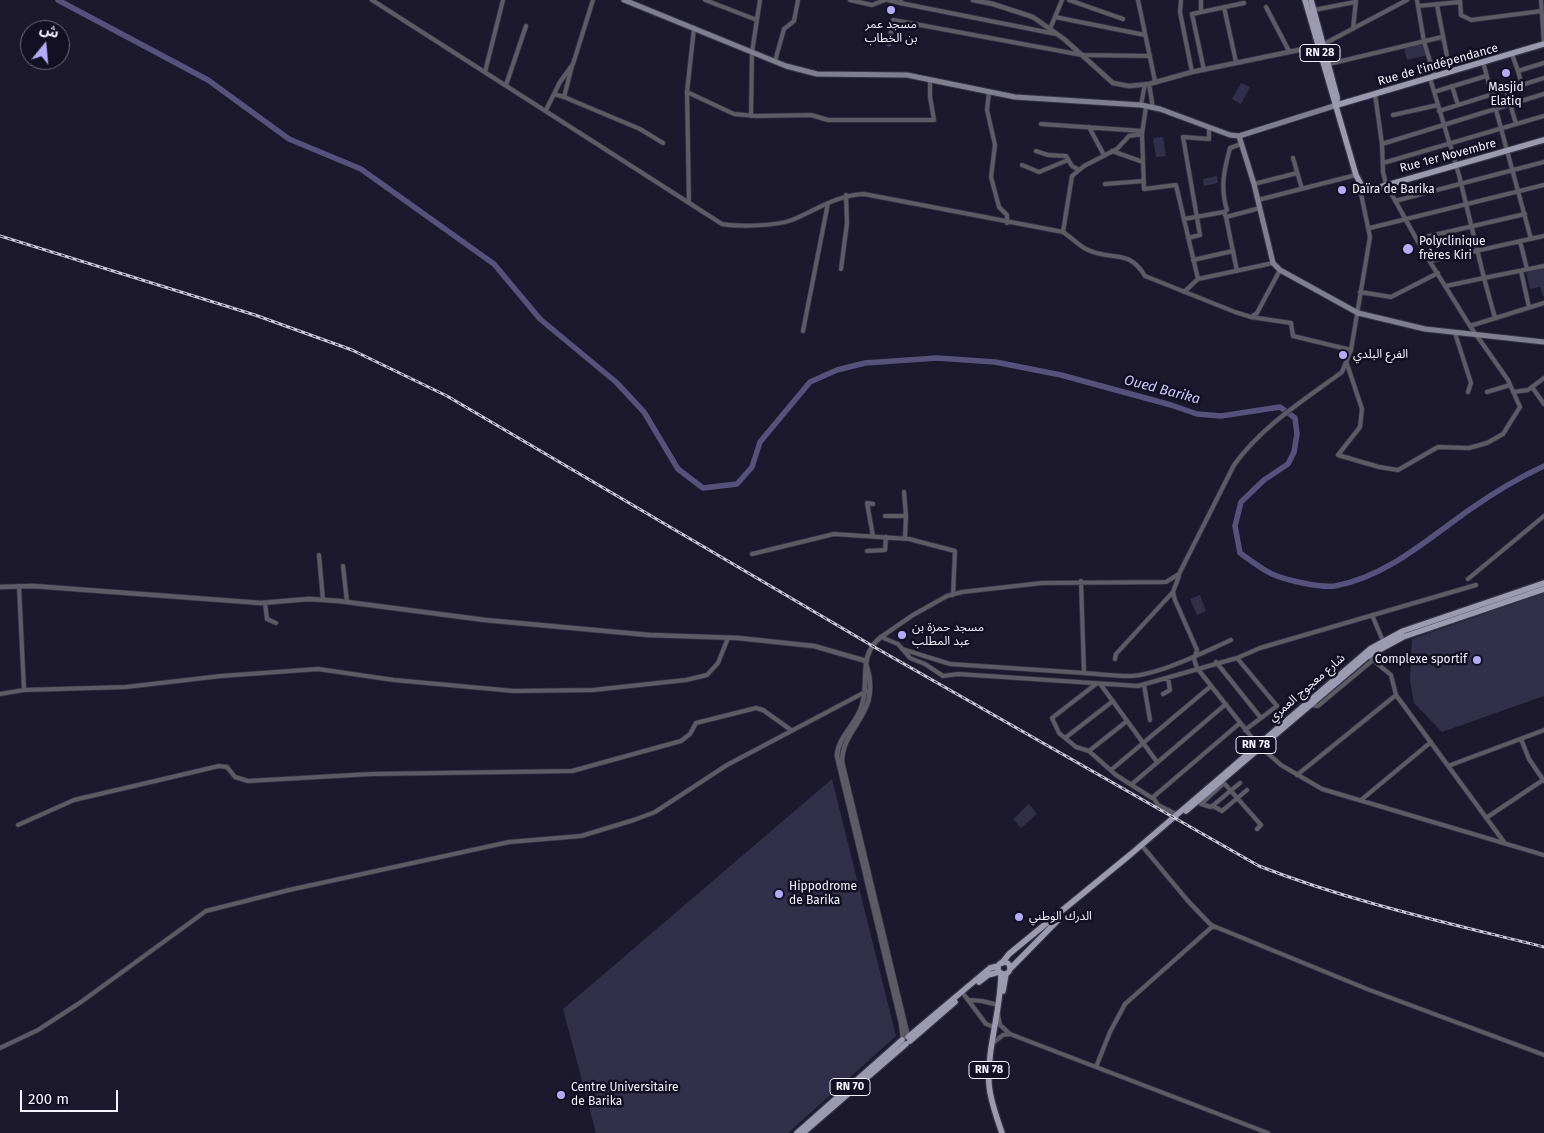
<!DOCTYPE html>
<html>
<head>
<meta charset="utf-8">
<style>
	body { margin:0 }
	#map { position:relative; width:1544px; height:1133px; overflow:hidden; background:#1c192e; font-family:"Fira Sans","Noto Sans Arabic",sans-serif }
	canvas { display:block }
	.north { position:absolute; left:20px; top:20px; width:50px; height:50px; box-sizing:border-box; background:#131024; border:1px solid #6d6b7c; border-radius:50%; rotate:17deg; font-size:14px; font-weight:700; line-height:20px; text-align:center; color:#f4f3ff }
	.north::after { content:''; display:block; margin:auto; width:18px; height:22px; background:#b5acf8; clip-path:polygon(50% 0,100% 100%,50% 72%,0 100%) }
	.scale { position:absolute; left:20px; top:1090px; width:98px; height:22px; box-sizing:border-box; border:2px solid #f4f3ff; border-top:0; padding-left:6px; font-size:15px; line-height:18px; white-space:nowrap; color:#f4f3ff; -webkit-text-stroke:4px #131024; paint-order:stroke }
</style>
</head>
<body>
<div id="map">
<canvas width="1544" height="1133"></canvas>
<div class="north">ش</div>
<div class="scale">200 m</div>
</div>
<script>
const g = document.querySelector('canvas').getContext('2d');
g.lineJoin = 'round';
function fill(path, color) { g.fillStyle = color; g.fill(path, 'evenodd'); }
function strokePath(path, color, width, dash) { g.strokeStyle = color; g.lineWidth = width; g.lineCap = dash ? 'butt' : 'round'; g.setLineDash(dash || []); g.stroke(path); }
function write(font, color, halo, rows, align = 'center') {
  g.font = font + ' "Fira Sans","Noto Sans Arabic",sans-serif'; g.lineWidth = 5; g.setLineDash([]); g.textBaseline = 'middle'; g.strokeStyle = halo; g.fillStyle = color; for (const [text, x, y, turn = 0] of rows) {
    g.save(); g.translate(x, y); g.rotate((+turn || 0) * Math.PI / 180); g.textAlign = isNaN(turn) ? turn : align; if (halo) g.strokeText(text, 0, 0); g.fillText(text, 0, 0); g.restore();
  }
}
const green = new Path2D(`
	M1425,43L1428,55L1407,60L1404,48Z
	M1241,83L1250,87L1241,104L1232,99Z
	M1163,137L1166,156L1156,157L1153,138Z
	M1217,176L1218,183L1204,186L1203,179Z
	M1544,268V296H1543L1540,287L1530,289L1526,272Z
	M1544,593V696L1442,732L1414,703L1410,681L1412,639Z
	M1200,595L1206,611L1197,615L1190,599Z
	M832,779L896,1036L788,1133H596L563,1009Z
	M1029,804L1037,814L1021,828L1013,819Z`);
const river = new Path2D(`
	M58,0L208,80L289,139L361,169L494,264L540,319L616,382L644,412L678,469L703,488L737,484L752,467L760,442L810,382L837,370L865,363L937,358L995,362L1061,375L1171,405L1197,414L1221,416L1280,407L1295,418L1297,434L1294,452L1288,464L1264,480L1241,502L1235,526L1240,553C1250,560 1261,569 1272,574C1285,580 1320,588 1335,586C1386,577 1428,539 1469,510C1492,494 1518,478 1544,466`);
const minor = new Path2D(`
	M372,0L722,224C739,227 776,226 792,220C816,210 837,195 864,194L1063,232
	M705,0L757,20
	M850,0L872,5L885,0
	M888,0L900,3
	M901,0L900,3L1056,34
	M1069,0L1123,19
	M1138,0L1155,81
	M1181,0L1180,12L1192,72
	M1417,0L1424,42L1435,77
	M1460,0L1461,15L1471,20L1542,11
	M1541,0L1544,44
	M1437,5L1450,72
	M1418,6L1460,2
	M1224,7L1236,62
	M1266,7L1289,51
	M1314,10L1355,2
	M1201,12V0
	M1055,17L1145,35
	M1050,29L1062,0
	M1353,29L1356,0
	M889,44L893,20L1082,55L1150,56
	M1322,45L1407,0
	M1512,54L1518,71
	M775,61L784,29L794,21L798,0
	M1483,62L1531,239
	M1329,64L1442,37
	M1204,70L1192,14L1244,3
	M485,72L503,0
	M1430,78L1459,175L1484,278L1544,266
	M1149,84L1153,108
	M506,85L526,26
	M1522,85L1518,71L1544,63
	M1452,86L1458,105
	M1506,90L1516,124
	M687,92L734,114L757,116L811,115L828,120H934L930,97V80
	M989,92L987,110L995,145L991,177L999,207L1007,215V223
	M1434,92L1486,76
	M554,94L564,97L572,66
	M564,97L640,129L663,143
	M1141,105L1145,84
	M1146,107L1142,134L1129,136L1117,149L1084,166L1072,176L1063,232C1071,237 1078,245 1086,249C1110,262 1128,247 1145,276L1235,312L1251,317L1291,323L1293,336L1351,350
	M546,110L560,82L573,64L593,0
	M1439,111L1544,78
	M1393,115L1438,105
	M751,116L752,52L760,0
	M1041,124L1142,131
	M1089,127L1104,155
	M1142,134L1144,189L1176,185L1198,279
	M1382,144L1544,94
	M1036,151L1048,155L1066,156L1072,166L1079,170
	M1112,151L1143,162
	M1293,158L1302,189
	M1383,163L1544,116
	M1022,165L1039,172L1068,160
	M1105,184L1144,181
	M1254,184L1297,173
	M1258,200L1356,175
	M1395,201L1544,162
	M689,203L687,92L694,28
	M1226,217L1224,212L1227,210C1220,188 1224,170 1230,148L1241,144
	M1184,219L1224,212
	M1370,228L1544,185
	M1188,238L1200,235L1183,137L1209,139V129
	M1417,239L1525,214
	M1520,241L1527,269
	M1193,260L1233,251
	M1430,261L1544,236
	M841,269L847,223L846,195
	M1237,271L1226,217L1260,208
	M1521,271L1529,307
	M1446,286L1484,278L1495,318
	M1184,292L1198,279L1273,263
	M1360,292L1391,297L1438,273
	M1251,317L1257,313L1280,270
	M1470,326L1544,303
	M803,331L828,203
	M1455,333L1471,383L1468,392
	M1347,364L1362,409L1360,427L1338,455L1379,467L1398,470L1438,447L1469,448L1487,443L1503,434L1520,407L1508,380L1470,326L1422,249L1386,184L1383,172L1382,144L1375,94
	M1532,387L1544,404
	M1487,392L1510,385
	M1513,392L1528,390L1544,378
	M904,492L906,516L905,538
	M873,504L867,503L873,536
	M885,516H906
	M867,551L885,550L886,537
	M752,554L834,534L909,539L955,551L953,595
	M319,555L323,600
	M343,566L347,602
	M1179,576L1173,592L1175,600L1197,650L1194,659L1197,668L1257,744L1281,765L1322,789L1544,855
	M1468,579L1544,516
	M1081,581L1084,673C1099,674 1113,676 1128,676C1157,676 1204,652 1231,640
	M19,586L24,690L126,687L221,676L318,669L394,680L514,691L593,690L686,680L707,675L718,663L728,638
	M265,603L267,619L276,623
	M1372,615L1383,641
	M902,649L950,664L1084,673
	M1368,656L1391,675L1396,695L1504,842
	M1237,658L1260,648L1476,585
	M1115,659L1116,654L1173,592
	M1216,662L1261,718
	M1096,684L1052,718L1059,733L1076,747L1089,751L1116,775L1152,798L1240,723
	M1101,685L1157,762
	M1144,685L1150,720
	M0,694L24,690
	M1163,694L1170,690L1168,678
	M1310,705L1318,706L1373,660
	M1245,730L1277,706L1237,658L1138,686L958,674L943,676L925,664L910,658L898,644L881,637L913,615L947,596L962,592L1042,583L1166,582L1179,574L1234,465C1262,426 1304,400 1342,372L1351,350L1370,237L1359,184
	M1065,738L1113,701
	M1521,739L1529,759L1544,781
	M1089,751L1127,721
	M1448,766L1544,730
	M1111,770L1211,686
	M1297,775L1396,695
	M1132,784L1226,704
	M1153,797L1158,805L1176,814
	M1361,800L1431,742
	M1201,804L1224,783L1261,825L1257,829
	M1201,804L1211,807L1240,783
	M1213,806L1222,811L1247,790
	M1486,818L1543,780
	M18,825L74,800L219,766L227,767L235,777L248,781L371,774L572,771L681,741L690,734L696,723L756,708L763,710L791,730
	M1143,847L1188,901L1211,925L1367,989L1544,1055
	M962,992L986,1024L994,1027
	M969,1000L982,1001L998,1005
	M1010,1034L1268,1133
	M993,1043L1003,1035L1010,1034L1000,1025L998,1015
	M0,1048L38,1030L81,1002L206,911L289,890L509,842L581,836L634,820L655,812L727,765L867,691
	M1096,1067L1110,1032L1125,1004L1213,926`);
const tertiary = new Path2D(`
	M973,0L993,4L1033,17L1064,39L1113,83L1129,86L1149,84L1192,72L1318,46
	M0,587L33,586L261,603L309,599L339,601L485,620L649,635L738,638L814,646L866,661
	M881,637C857,656 870,680 862,705C857,724 838,736 837,756L901,1023L903,1039
	M866,664C883,715 842,725 842,762L908,1037`);
const secondary = new Path2D(`
	M624,0L786,66L817,74L907,75L1015,97L1141,105L1160,109L1230,135L1239,136L1337,105
	M1239,136L1254,184L1273,263L1280,270L1358,313L1425,329L1544,342`);
const primary = new Path2D(`
	M1305,0L1356,175L1363,188L1370,190L1544,140
	M1311,0L1337,97V105
	M1337,105L1544,44
	M1186,811L1368,656L1403,637L1544,589
	M998 968a6 6 0 1 1 12 0a6 6 0 1 1-12 0Z
	M1002,963L1009,954L1131,854L1370,649L1403,631L1544,583
	M1010,969L1061,917
	M1001,973C1001,1011 987,1047 989,1084C990,1100 997,1118 1002,1133
	M979,982L988,975L999,972
	M1003,991L1006,974
	M908,1037L990,968L998,966
	M910,1041L955,1002
	M797,1133L902,1040
	M803,1133L906,1044`);
const rail = new Path2D(`
	M0,236L255,315L352,350L447,396L876,648L1259,866C1351,902 1448,923 1544,947`);
const markers = [
	[891,10,5,"#b5acf8"],
	[1506,73,5,"#b5acf8"],
	[1342,190,5,"#b5acf8"],
	[1408,249,6,"#b5acf8"],
	[1343,355,5,"#b5acf8"],
	[902,635,5,"#b5acf8"],
	[1477,660,5,"#b5acf8"],
	[779,894,5,"#b5acf8"],
	[1019,917,5,"#b5acf8"],
	[561,1095,5,"#b5acf8"]
];
const shields = [
	[1320,53,40],
	[1256,745,40],
	[989,1070,40],
	[850,1087,40]
];
const shieldNames = [
	["RN 28",1320,53],
	["RN 78",1256,745],
	["RN 78",989,1070],
	["RN 70",850,1087]
];
const poiNames = [
	["مسجد عمر",891,25,"center"],
	["بن الخطاب",891,39,"center"],
	["Masjid",1506,88,"center"],
	["Elatiq",1506,102,"center"],
	["Daïra de Barika",1352,190],
	["Polyclinique",1419,242],
	["frères Kiri",1419,256],
	["الفرع البلدي",1353,355],
	["مسجد حمزة بن",912,628],
	["عبد المطلب",912,642],
	["Complexe sportif",1467,660,"right"],
	["Hippodrome",789,887],
	["de Barika",789,901],
	["الدرك الوطني",1029,917],
	["Centre Universitaire",571,1088],
	["de Barika",571,1102]
];
const streetNames = [
	["Rue de l'indépendance",1438,65,-16],
	["Rue 1er Novembre",1448,156,-15],
	["شارع معجوج العمري",1307,688,-41]
];
const waterNames = [
	["Oued Barika",1162,390,15]
];
fill(green, '#322f4a');
strokePath(river, '#57527b', 5.5);
strokePath(minor, '#363347', 5.5);
strokePath(tertiary, '#363347', 6);
strokePath(secondary, '#363347', 7);
strokePath(primary, '#363347', 8);
strokePath(minor, '#5c5b66', 4);
strokePath(tertiary, '#5c5b66', 4.5);
strokePath(secondary, '#807f90', 5);
strokePath(primary, '#9c9ab1', 5.5);
strokePath(rail, '#c9c7d5', 3);
strokePath(rail, '#131024', 1, [4]);
for (const [x, y, r, color] of markers) { const dot = new Path2D(); dot.arc(x, y, r, 0, 2 * Math.PI); g.fillStyle = color; g.fill(dot); strokePath(dot, '#131024', 2); }
for (const [x, y, w] of shields) { const box = new Path2D(); box.roundRect(x - w / 2, y - 8.5, w, 17, 4); g.fillStyle = '#131024'; g.fill(box); strokePath(box, '#f4f3ff', 1); }
write('bold 11px', '#f4f3ff', null, shieldNames);
write('12px', '#f4f3ff', '#131024', poiNames, 'left');
write('12px', '#f4f3ff', '#131024', streetNames);
write('italic 14px', '#ccc7fe', '#131024', waterNames);
</script>
</body>
</html>
